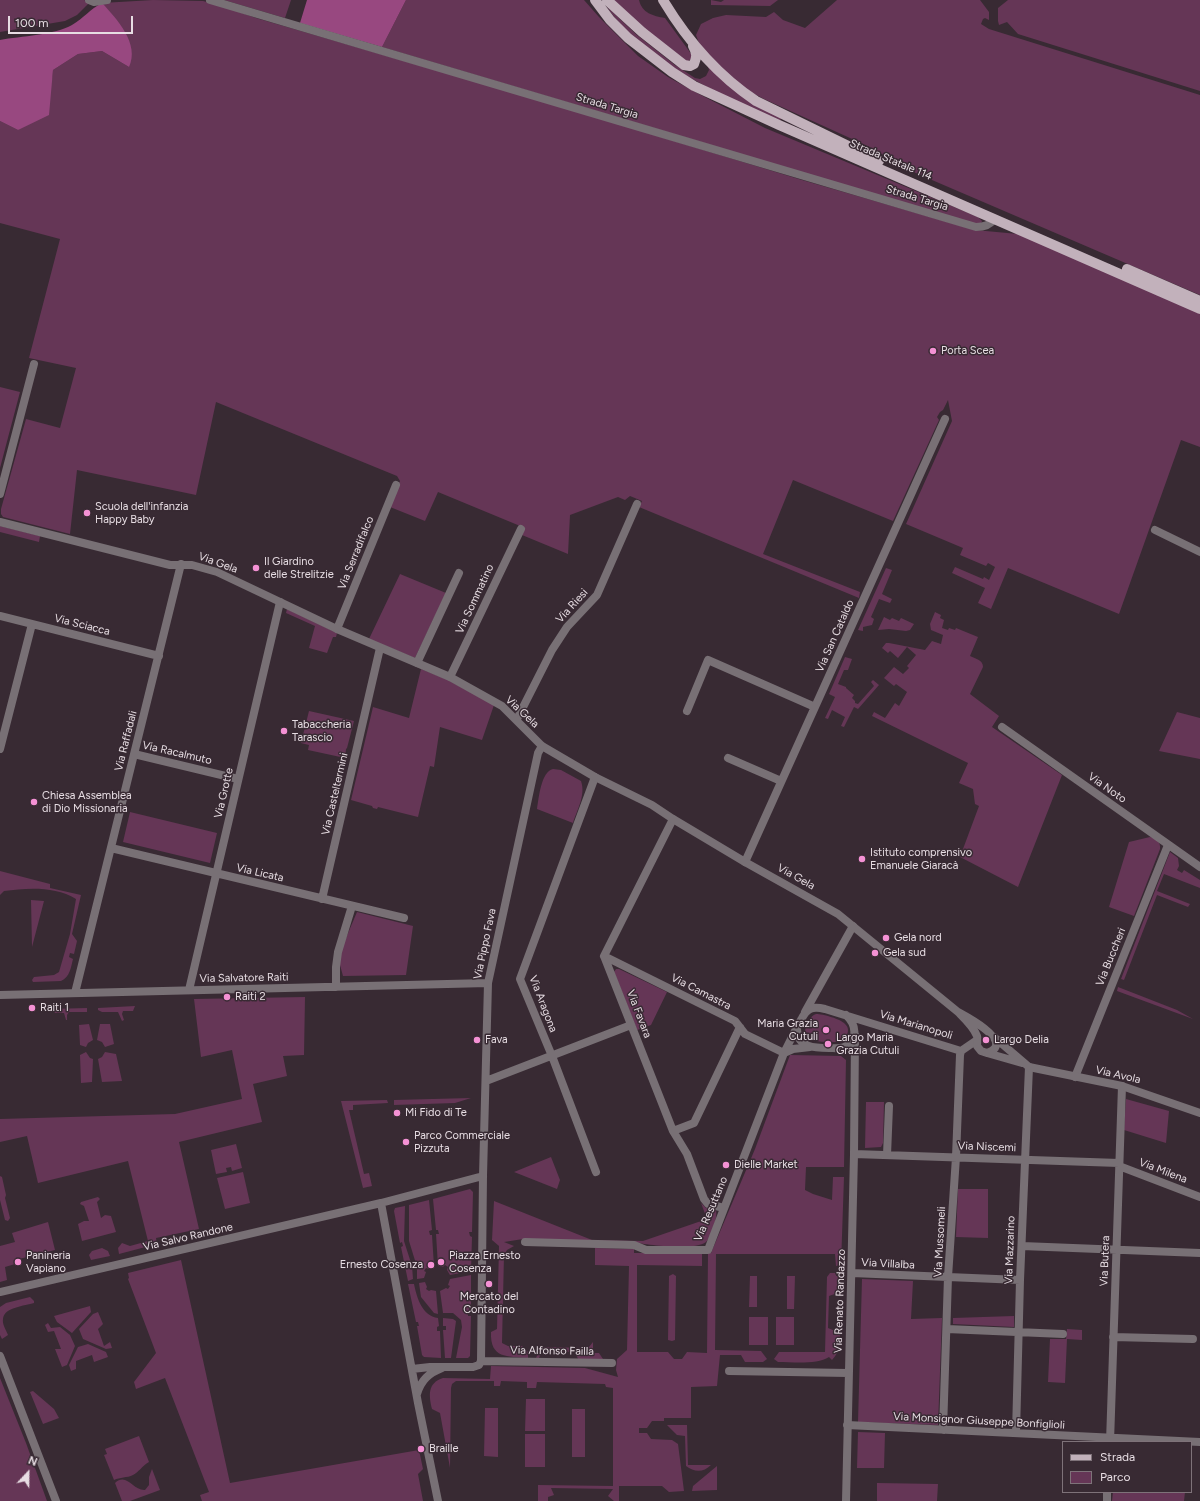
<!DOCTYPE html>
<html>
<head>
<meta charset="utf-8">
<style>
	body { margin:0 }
	#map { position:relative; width:1200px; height:1501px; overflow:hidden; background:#382a33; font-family:Figtree,sans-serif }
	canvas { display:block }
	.legend { position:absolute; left:1062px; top:1441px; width:130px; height:52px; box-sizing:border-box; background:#382a33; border:1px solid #7e7279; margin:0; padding:5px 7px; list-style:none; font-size:12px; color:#e7dde3 }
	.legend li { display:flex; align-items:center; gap:8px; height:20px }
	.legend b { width:20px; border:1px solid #7e7279 }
	.north { position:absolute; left:8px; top:1453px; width:40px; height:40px; -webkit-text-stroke:3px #382a33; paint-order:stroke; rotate:22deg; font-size:11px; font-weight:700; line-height:16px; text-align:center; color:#e7dde3 }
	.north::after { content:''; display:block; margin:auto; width:14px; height:18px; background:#e7dde3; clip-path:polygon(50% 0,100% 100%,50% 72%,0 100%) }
	.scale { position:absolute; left:8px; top:16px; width:125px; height:18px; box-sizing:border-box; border:2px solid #e7dde3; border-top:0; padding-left:5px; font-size:12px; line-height:14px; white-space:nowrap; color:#e7dde3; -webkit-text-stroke:3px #382a33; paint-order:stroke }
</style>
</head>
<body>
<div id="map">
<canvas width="1200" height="1501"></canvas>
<ul class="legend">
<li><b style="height:5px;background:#c2b1bb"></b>Strada</li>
<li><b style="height:11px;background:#653656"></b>Parco</li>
</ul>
<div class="north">N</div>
<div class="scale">100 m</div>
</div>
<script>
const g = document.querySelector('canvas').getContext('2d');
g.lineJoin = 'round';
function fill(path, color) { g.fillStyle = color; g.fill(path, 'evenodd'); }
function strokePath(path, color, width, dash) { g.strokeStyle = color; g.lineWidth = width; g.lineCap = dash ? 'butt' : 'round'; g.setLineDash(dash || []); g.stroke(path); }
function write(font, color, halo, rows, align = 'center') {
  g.font = font + ' Figtree,sans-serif'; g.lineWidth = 3; g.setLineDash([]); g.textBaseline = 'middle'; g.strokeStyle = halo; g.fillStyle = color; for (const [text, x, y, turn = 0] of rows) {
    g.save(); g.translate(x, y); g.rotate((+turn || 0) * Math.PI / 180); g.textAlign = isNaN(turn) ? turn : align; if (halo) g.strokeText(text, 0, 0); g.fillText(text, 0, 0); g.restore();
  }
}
const green = new Path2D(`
	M0,0H84L89,3L77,15L65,21L0,32Z
	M153,0L203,1L219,5L256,18L559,106L802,180L975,230L1018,234L1200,313V447L1181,440L1119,614L1008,568L991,609L978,603L985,588L952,573L955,567L983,579L984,577L989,580L995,567L988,563L986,566L960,555L963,548L906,524L952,421L948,400L943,410L940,412L937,417L939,420L893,521L793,480L763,554L860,592L859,598L639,507L642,501L630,496L625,500L618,497L570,515L568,554L522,535L525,528L438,492L425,521L390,507L400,481L397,476L216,402L196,495L77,470L70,534L3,517L1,514V509L26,419L60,428L76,368L29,358L60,239L0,223V121L18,130L52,79L53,70L78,54L102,51L129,67L102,3Z
	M224,0H291L285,18Z
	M406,0H584L599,17L638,56L668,77L699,94L765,128L978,217L982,221L981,224L972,223L382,47Z
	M613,0H639C642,13 653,16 665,18L692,55L691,59L687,62L646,31Z
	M711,0L721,2L724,0H778L770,6L711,5Z
	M837,0H980L989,12V20L985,18L983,19L981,24L989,29L1200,95V295L918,174L901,166L872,148L764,99L745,89L727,74L700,46L696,35L701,24L713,18L726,15L766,17L774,12L783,20L805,28Z
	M1008,0H1200V91L1018,34L1007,22L999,25L998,21V8Z
	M606,6L637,35L675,65L695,78L700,79L706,76L709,70L707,64L781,118L780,121C717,92 648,65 606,6Z
	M0,387L20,392L0,468Z
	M0,526L40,536L39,542L0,532Z
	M886,568L892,570L882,594L892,599L890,603L879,599L871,617L874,619L872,625L863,627V631L858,630Z
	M400,574L446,593L415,658L369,639Z
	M287,609L337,633L336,637H333L327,653L309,648L315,626L286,613Z
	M935,612L941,615L940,618L944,620L942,628L948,630L949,628L955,630L956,628L978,637L970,656C976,659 983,660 983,667L970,694L999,716L992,727L1062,775L1018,887L960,857L979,806L975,804L973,789L959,783L968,763L872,716L874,712L885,718L895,703L899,706L907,692L896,684L894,686L884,678L894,667L903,674L909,668L907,666L916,655L907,647L898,658L890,651L888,653L882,648L886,643H889L925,650L932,641L941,644L943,635L931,630L930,624Z
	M884,617L890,620L892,618L899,621L901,618L914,624L910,630L906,631L889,629L878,630Z
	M845,657L852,659L848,670H844L838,684L846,687V688L854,695L852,698L855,701V703L858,704L874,686L871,682L873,680L879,685L858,709L854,707L844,727L841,726L845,717L832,710L828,719L825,718L835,697L829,694Z
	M421,669L446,679L494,705L482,740L440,727L434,767L430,766L418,817L378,807L377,809L373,808L372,806L351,800L373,707L409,718Z
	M309,711L354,721L347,748L346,749L345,758L308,750L309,745L301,743Z
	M1177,712L1200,718V759L1159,751Z
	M553,769L561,770L581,781C586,795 577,810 573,823L537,809C539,797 541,772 553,769Z
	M130,812L217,833L210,863L123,842Z
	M1150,837C1156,838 1161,842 1160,849L1134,916L1109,907L1129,842Z
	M1170,852L1178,858L1179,866L1177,870L1182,873L1184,870L1200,880V888L1164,874L1157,891L1190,904L1188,907L1157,895L1124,980L1121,979Z
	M0,871L50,884V888L81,895L72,934L77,941L74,954L70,953L69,957L73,959C71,967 70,977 61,981L33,982L32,980L34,977L54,975L59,972L70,934L76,899C55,886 27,888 4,891L0,895Z
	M31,900L44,901L32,947Z
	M357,912L413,926L406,975L343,976L340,965V952Z
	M616,969H619L667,992L651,1025L637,1030L614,972Z
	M1118,987L1177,1010L1193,1019L1117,991Z
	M305,997L304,1055L283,1056L287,1076L253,1084L262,1122L179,1142L199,1229L156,1238L157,1244L119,1254L118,1248L122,1243L130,1246L148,1241L128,1161L38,1183L27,1136L0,1142V1119L175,1114L242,1099L232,1050L201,1057L194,999Z
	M135,1006L133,1011H123L122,1014L124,1020L122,1021L118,1012H102L98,1010V1008Z
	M87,1008V1012H69L67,1015V1020H66L64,1013H55L51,1009Z
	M816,1014C823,1014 841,1019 845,1024C852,1030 846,1041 837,1042C827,1042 797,1044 807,1025C809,1020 811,1016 816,1014Z
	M89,1024L93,1040L88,1043L86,1047L80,1045L79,1025Z
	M100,1024H110L114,1044L105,1047L102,1042L97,1040Z
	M86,1052L90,1058L93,1059L92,1082L81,1083L80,1055Z
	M105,1052L116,1054L122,1081L102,1082L98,1059L102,1057Z
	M790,1055L841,1056L846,1060L844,1167H806L805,1190L813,1194L832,1200L833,1177H844L841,1265L836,1266L835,1254H716L715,1350L761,1351L767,1359L763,1362H745L741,1355H720L717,1386L691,1387V1418H664V1421H652L647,1428H639V1433H647L651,1439L672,1440L678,1444L684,1491L669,1492L662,1486H619V1501H614L608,1496L613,1489L551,1488L554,1495L548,1497V1501H538V1485L613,1486V1388L606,1387L605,1384L537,1382L536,1388H527V1382L501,1381L500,1386H494V1381H456L452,1384L451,1388L450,1468L440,1413L432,1409C429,1396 427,1383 443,1378L490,1379L491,1366L585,1368L618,1377L616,1370L617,1359L627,1350L629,1266L595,1265V1248L634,1249V1253H702V1266L637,1265V1352H668L674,1359H682L687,1352L707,1353L708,1253H711L755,1149Z
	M471,1098L455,1103L394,1105V1100Z
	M1126,1099L1169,1111L1166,1143L1124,1130Z
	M387,1100L388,1103L353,1105V1110H349L364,1174L369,1173L372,1186L363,1188L341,1101Z
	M866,1102H884L883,1143L881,1147L865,1148Z
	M236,1144L242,1168L232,1171L231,1167L226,1168L227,1172L216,1174L211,1150Z
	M551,1157L560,1180L557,1189L514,1172Z
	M243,1172L250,1203L225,1209L217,1178Z
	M0,1176L2,1177L6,1195L5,1198L10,1218L8,1221L5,1220L0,1200Z
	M470,1189L473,1192L472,1232H469L470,1236L472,1237L471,1271L450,1275L447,1270L448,1267L445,1265L443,1267L438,1266L436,1234H439L438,1230H436L433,1199Z
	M958,1189H988V1238L956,1237Z
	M98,1197L100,1199L97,1202L101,1218L105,1215L111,1216L116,1232L82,1241L78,1224L84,1221H89L84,1206L80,1204L81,1202Z
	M429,1200L432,1230L429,1231L430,1235H432L434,1266L429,1269L426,1268L424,1271L426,1272L424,1278L417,1279V1267L409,1241V1205Z
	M494,1201L592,1240L643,1241L707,1219L701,1203L706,1208L716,1210C717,1217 715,1222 713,1228C711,1233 710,1238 706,1242C695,1251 647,1245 633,1242L523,1239L504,1242L514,1246L507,1250L504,1255L502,1343L508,1346H522L528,1352V1358C507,1356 490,1359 491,1332L497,1329L499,1246L492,1240Z
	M405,1206L404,1241L412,1266L413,1279L408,1281L401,1247L403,1246L402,1242L400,1243L394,1211L395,1208Z
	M48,1222L55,1250L15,1260V1264L5,1267L7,1280L0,1282V1246L15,1242L12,1233Z
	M102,1248L108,1251L110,1256L91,1260L89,1255L92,1251Z
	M181,1260L230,1483L419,1450L423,1469L418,1474L423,1501H202L200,1495L209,1492L165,1378L136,1389L134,1382L156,1353L128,1279L129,1278L128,1273Z
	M830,1273H836V1276H841L840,1292L829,1296L828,1328L840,1333C840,1345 840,1351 832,1360L829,1357C817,1365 792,1362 778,1362L774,1359L779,1352H825L827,1277Z
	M673,1274L676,1276L675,1340L672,1341L668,1340L669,1276Z
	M471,1275V1311L468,1312V1316H471L470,1356L468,1358H456L462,1327L461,1320L453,1313H443L440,1291L446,1288L448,1289L450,1286L448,1285L450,1279Z
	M750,1276H757V1307H749Z
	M787,1276H795L794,1309H787Z
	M862,1279L913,1281L911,1319L942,1318L938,1425L858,1422Z
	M425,1282L427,1287L426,1289L429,1291L431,1290L436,1291L438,1314L434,1313L421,1297L419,1283Z
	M408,1284H414C417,1298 422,1316 438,1318L439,1326L437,1327V1331H440L441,1358L424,1357L422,1355L417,1326H419L418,1322H416Z
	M30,1297L34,1301V1303C25,1306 4,1307 3,1319C2,1324 6,1330 8,1335L2,1339L0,1335V1307L6,1303Z
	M90,1306L91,1312L72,1333L57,1322L54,1316Z
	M98,1312L103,1324L98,1329L104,1346L110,1342L112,1348L106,1349L83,1339L79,1329L93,1314Z
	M1014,1316V1327L953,1324V1318Z
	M749,1317H768V1345H749Z
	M776,1317H794V1345H776Z
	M443,1318L453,1319L456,1321L451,1358H445L443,1330H446V1326H443Z
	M48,1323L51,1328L60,1327L70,1335L75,1346L67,1365L62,1367L55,1349H61L54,1331L48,1332L45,1325Z
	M1067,1329L1082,1330V1340L1067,1339L1065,1383L1048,1382L1050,1339H1066Z
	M593,1342V1353H599L603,1359H578L575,1352L542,1351L539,1358H536L541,1347L587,1348L589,1347Z
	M88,1344L106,1352L108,1357L94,1362L92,1355L76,1361V1369L71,1371L69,1365L78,1347Z
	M0,1378L26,1443L47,1501H0Z
	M33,1391L54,1409L59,1418L43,1424L30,1392Z
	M526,1399H545V1431H525Z
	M485,1408H498V1457L484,1456Z
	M572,1409H585V1457H572Z
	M667,1425H687L688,1465H711C703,1473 694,1472 686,1466L685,1436L677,1435Z
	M858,1432L885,1433L884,1468H857Z
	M525,1434H545V1467H525Z
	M139,1436L149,1462C142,1466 139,1472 133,1475C127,1478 120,1477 114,1480L104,1455L107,1454L105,1449Z
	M717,1466V1490L692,1491L693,1486Z
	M152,1469L160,1490L130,1501H122L115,1483C127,1472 133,1491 145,1490L149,1485V1477Z
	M877,1483L938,1484L937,1501H877Z
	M1113,1492H1185L1184,1501H1112Z`);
const forest = new Path2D(`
	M307,0H406L382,47L300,23Z
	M102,3C117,19 140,44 129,67L102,51L78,54L53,70L49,115L18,130L0,121V40C21,36 55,35 72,25C84,18 90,9 102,3Z`);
const minor = new Path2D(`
	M89,0L94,2L107,0
	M210,0L976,227C985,227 989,225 995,219
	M0,494L34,364
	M1155,530L1200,552
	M0,616L159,656
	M337,629L396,485
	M417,663L459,573
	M450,677L521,529
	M687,711L708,660L815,707
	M517,719L552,650L567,627L597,595L637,504
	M1002,727L1200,867
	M0,749L32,624
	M134,754L238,779
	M728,758L781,781
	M595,777L520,979L552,1056L596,1172
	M673,819L604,956L673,1131L687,1154L704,1199L708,1204L724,1208
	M111,848L404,918
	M745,862L945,419
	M322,899L380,648
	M604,956L735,1021L745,1034L784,1053
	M336,987V967L338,952L352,906
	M189,990L280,602
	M75,993L181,564
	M0,995L488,983
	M805,1012L853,926
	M846,1015C856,1024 859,1040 844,1047C840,1049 834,1048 829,1048C816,1048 797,1048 797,1029C797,1026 799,1023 801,1020C807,1008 812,1006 825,1009L961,1051
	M784,1053L793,1049L810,1047
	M1075,1077L1168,845
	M486,1081L631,1025
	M673,1131L694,1123L740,1027
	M854,1154L1119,1163
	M887,1155L889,1106
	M1119,1166L1200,1197
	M381,1203L418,1403L438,1501
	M525,1242L634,1245L646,1250H708L784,1053L797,1027
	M1022,1246L1200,1253
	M852,1273L1020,1280
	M0,1292L381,1203L483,1176
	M947,1329L1063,1334
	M1113,1337L1193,1339
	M481,1361L612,1363
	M412,1369L430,1367H473L479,1365L481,1361L483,1176L488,983L538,753L542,746
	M729,1371L848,1373
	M417,1394C421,1380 429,1373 442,1368
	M847,1425L1200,1442
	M943,1430L948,1277L956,1157L960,1055L961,1051L977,1040
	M1016,1433L1020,1280L1029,1067
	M1110,1442L1122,1086
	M846,1501L854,1154L855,1035
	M1107,1501V1492`);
const tertiary = new Path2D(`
	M0,522L170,565H192L217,572L337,629L450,677L502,706L542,746L595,777L652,805L673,819L745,862L838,914L958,1012C965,1019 973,1026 977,1036C978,1039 977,1043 977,1046L981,1051L987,1053C990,1052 993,1051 995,1048C1003,1036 967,1017 958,1012
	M994,1037L1029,1067L1122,1086L1200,1113
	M987,1053L1022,1063
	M0,1356L56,1501`);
const primary = new Path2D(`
	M595,0L610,20L628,38L672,72L694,86L779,125L1200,309
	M607,0L642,32L684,65L690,66L694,64C697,57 697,53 693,46
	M663,0C687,40 717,75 756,101L879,161
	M1127,269L1200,301`);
const markers = [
	[933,351,4,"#f491d4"],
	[87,513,4,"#f491d4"],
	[256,568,4,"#f491d4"],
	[284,731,4,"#f491d4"],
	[34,802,4,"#f491d4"],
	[862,859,4,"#f491d4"],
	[886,938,4,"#f491d4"],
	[875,953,4,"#f491d4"],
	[227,997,4,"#f491d4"],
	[32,1008,4,"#f491d4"],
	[826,1030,4,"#f491d4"],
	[477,1040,4,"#f491d4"],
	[986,1040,4,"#f491d4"],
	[828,1044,4,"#f491d4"],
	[397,1113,4,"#f491d4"],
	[406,1142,4,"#f491d4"],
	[726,1165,4,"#f491d4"],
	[18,1262,4,"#f491d4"],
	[441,1262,4,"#f491d4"],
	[431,1265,4,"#f491d4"],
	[489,1284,4,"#f491d4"],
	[421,1449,4,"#f491d4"]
];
const streetNames = [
	["Strada Targia",607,106,17],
	["Strada Statale 114",891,160,23],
	["Strada Targia",917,198,17],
	["Via Serradifalco",356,553,-68],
	["Via Gela",218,563,20],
	["Via Sommatino",475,599,-65],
	["Via Riesi",572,606,-48],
	["Via Sciacca",82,625,14],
	["Via San Cataldo",835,636,-66],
	["Via Gela",522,712,43],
	["Via Raffadali",126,741,-76],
	["Via Racalmuto",177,753,13],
	["Via Noto",1107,788,35],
	["Via Grotte",224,793,-77],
	["Via Casteltermini",335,794,-77],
	["Via Licata",260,873,13],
	["Via Gela",796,877,29],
	["Via Pippo Fava",485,944,-78],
	["Via Buccheri",1111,957,-68],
	["Via Salvatore Raiti",244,978,-1],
	["Via Camastra",701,992,27],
	["Via Aragona",543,1004,69],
	["Via Favara",639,1014,69],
	["Via Marianopoli",916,1025,17],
	["Via Avola",1118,1075,13],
	["Via Niscemi",987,1147,2],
	["Via Milena",1163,1171,21],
	["Via Resuttano",711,1209,-67],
	["Via Salvo Randone",188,1237,-13],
	["Via Mussomeli",940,1242,-87],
	["Via Mazzarino",1010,1250,-88],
	["Via Butera",1105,1261,-88],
	["Via Villalba",888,1264,3],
	["Via Renato Randazzo",840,1301,-88],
	["Via Alfonso Failla",552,1351,1],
	["Via Monsignor Giuseppe Bonfiglioli",979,1421,3]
];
const poiNames = [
	["Porta Scea",941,351],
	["Scuola dell'infanzia",95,507],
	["Happy Baby",95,520],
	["Il Giardino",264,562],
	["delle Strelitzie",264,575],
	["Tabaccheria",292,725],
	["Tarascio",292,738],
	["Chiesa Assemblea",42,796],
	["di Dio Missionaria",42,809],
	["Istituto comprensivo",870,853],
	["Emanuele Giaracà",870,866],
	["Gela nord",894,938],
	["Gela sud",883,953],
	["Raiti 2",235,997],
	["Raiti 1",40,1008],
	["Maria Grazia",818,1024,"right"],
	["Cutuli",818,1037,"right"],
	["Largo Maria",836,1038],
	["Grazia Cutuli",836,1051],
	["Fava",485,1040],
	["Largo Delia",994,1040],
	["Mi Fido di Te",405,1113],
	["Parco Commerciale",414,1136],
	["Pizzuta",414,1149],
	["Dielle Market",734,1165],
	["Panineria",26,1256],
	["Vapiano",26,1269],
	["Piazza Ernesto",449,1256],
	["Cosenza",449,1269],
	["Ernesto Cosenza",423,1265,"right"],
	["Mercato del",489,1297,"center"],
	["Contadino",489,1310,"center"],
	["Braille",429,1449]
];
fill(green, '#653656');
fill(forest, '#984880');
strokePath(minor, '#787075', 8);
strokePath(tertiary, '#787075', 8);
strokePath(primary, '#c2b1bb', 10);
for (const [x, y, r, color] of markers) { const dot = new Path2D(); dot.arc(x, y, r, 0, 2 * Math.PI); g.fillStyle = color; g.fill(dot); strokePath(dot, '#382a33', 1.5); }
write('11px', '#e7dde3', '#382a33', streetNames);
write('11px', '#e7dde3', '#382a33', poiNames, 'left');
</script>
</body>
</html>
